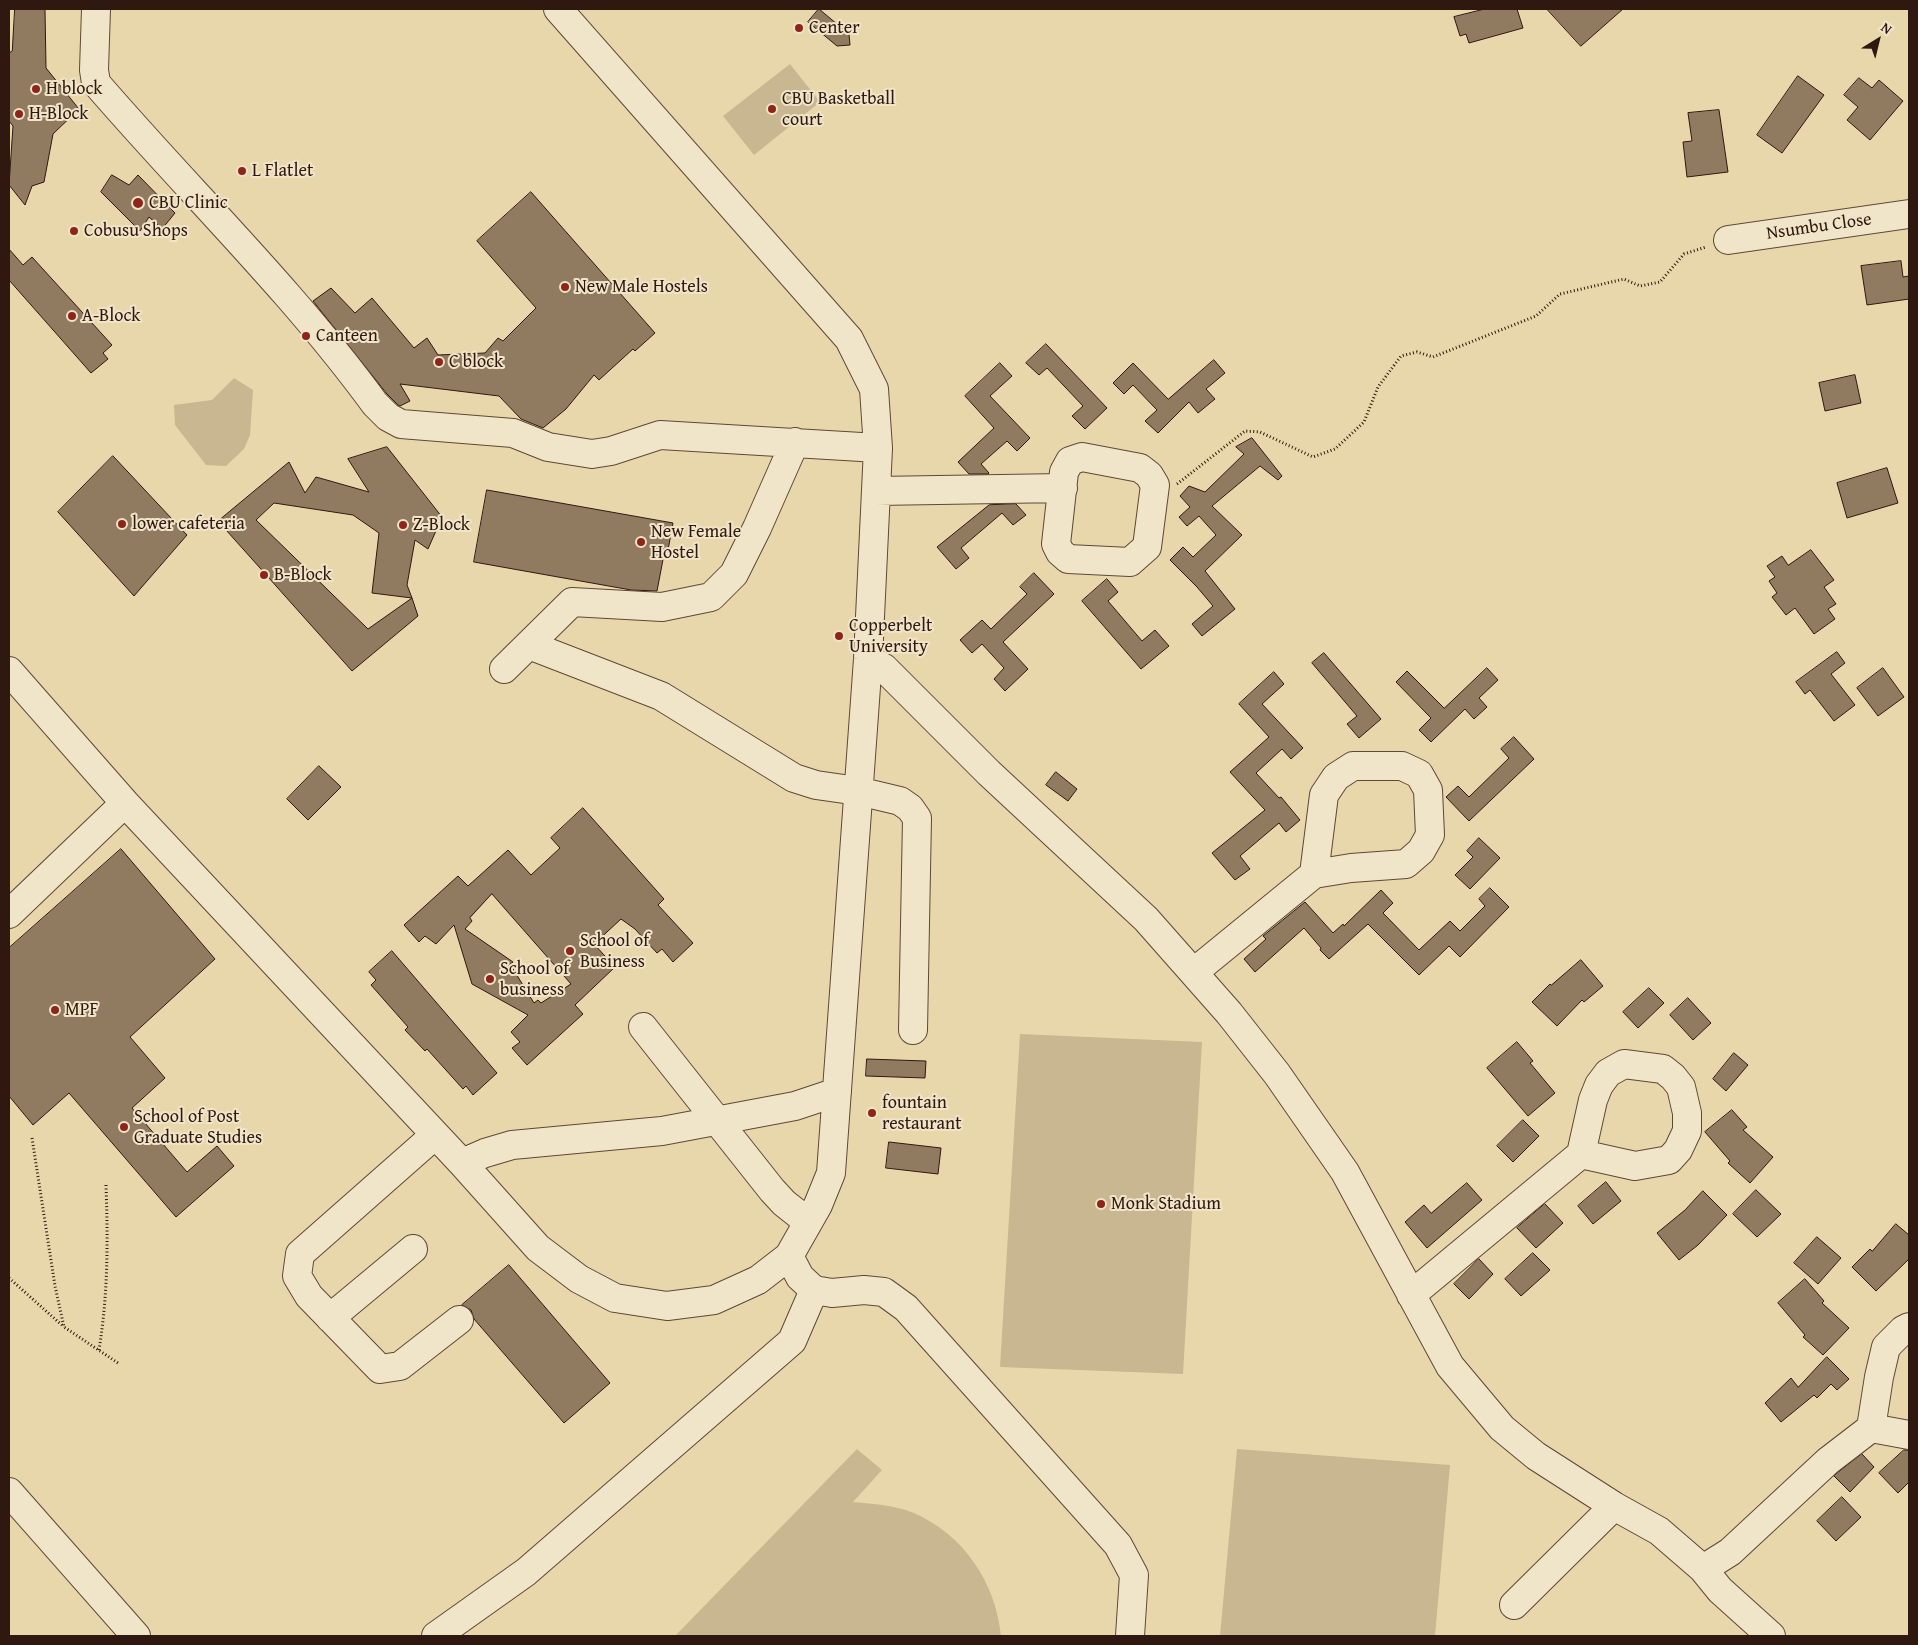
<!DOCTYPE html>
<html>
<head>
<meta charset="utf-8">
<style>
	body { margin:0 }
	#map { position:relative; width:1918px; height:1645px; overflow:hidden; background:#e9d7ac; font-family:"Gentium Book Plus",serif }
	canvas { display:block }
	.frame { position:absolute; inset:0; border:10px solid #2f180f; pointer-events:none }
	.north { position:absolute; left:1853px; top:15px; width:50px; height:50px; -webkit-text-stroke:4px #f1e5c9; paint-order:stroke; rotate:36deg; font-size:14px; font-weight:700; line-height:20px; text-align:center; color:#2f180f }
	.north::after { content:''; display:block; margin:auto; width:18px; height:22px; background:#2f180f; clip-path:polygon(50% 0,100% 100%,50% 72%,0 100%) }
</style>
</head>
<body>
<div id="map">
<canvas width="1918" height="1645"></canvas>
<div class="frame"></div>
<div class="north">N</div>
</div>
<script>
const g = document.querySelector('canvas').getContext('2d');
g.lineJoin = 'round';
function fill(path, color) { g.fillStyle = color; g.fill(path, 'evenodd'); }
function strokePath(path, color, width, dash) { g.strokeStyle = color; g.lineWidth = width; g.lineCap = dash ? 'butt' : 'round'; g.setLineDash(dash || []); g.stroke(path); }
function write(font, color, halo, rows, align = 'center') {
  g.font = font + ' "Gentium Book Plus",serif'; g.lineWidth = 4; g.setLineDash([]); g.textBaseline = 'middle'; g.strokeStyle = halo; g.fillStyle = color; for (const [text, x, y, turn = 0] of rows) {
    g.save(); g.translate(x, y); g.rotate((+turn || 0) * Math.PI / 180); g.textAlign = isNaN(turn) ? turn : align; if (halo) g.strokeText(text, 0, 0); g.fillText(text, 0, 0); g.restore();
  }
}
const green = new Path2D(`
	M790,64L820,102L754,155L723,116Z
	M234,378L253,390L250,435L244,449L226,466L206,465L175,425L174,405L212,400Z
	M1020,1034L1202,1042L1183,1374L1000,1367Z
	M857,1449L882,1470L853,1502C874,1504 894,1505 914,1513C964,1535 996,1583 1001,1636H675Z
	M1237,1449L1450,1465L1435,1636H1220Z`);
const building = new Path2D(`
	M15,9H45L46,68L79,109L53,134L44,182L32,186L25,205L9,185L13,126L9,121V53L12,51Z
	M819,9L849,34L850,45L837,46L808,22Z
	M1485,9H1517L1523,28L1469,43L1466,34L1460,36L1454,17Z
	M1547,9H1623L1581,46Z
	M1798,76L1824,95L1782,153L1757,135Z
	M1859,78L1872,88L1879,80L1903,101L1870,140L1847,120L1858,107L1844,95Z
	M1719,110L1728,172L1687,177L1683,142L1692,141L1688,113Z
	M112,175L129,185L138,175L175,213L162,229L149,217L140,231L101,192Z
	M531,192L655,333L635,351L633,349L599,380L594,375L566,409L543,428L521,419L499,396L400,384L410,401L400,406L397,404L387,394L313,301L331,288L355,313L372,298L414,348L427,338L438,355L485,353L498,338L503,341L536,308L477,241Z
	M9,249L23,265L32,257L112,345L103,353L108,359L91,373L9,280Z
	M1901,261L1903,277L1909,276V299L1867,305L1861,266Z
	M1046,344L1107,408L1085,429L1072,416L1083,406L1047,368L1039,375L1026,363Z
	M1214,360L1225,373L1206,389L1215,399L1198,413L1189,402L1158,433L1145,421L1157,410L1133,385L1124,394L1113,383L1133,363L1168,399Z
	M1000,363L1012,376L990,396L1030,438L1017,451L1007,441L981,464L989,473L988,474H969L958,462L994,428L965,396Z
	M1855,375L1861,403L1825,411L1819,383Z
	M1252,438L1282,476L1278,480L1260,466L1212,506L1242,535L1205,571L1235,609L1202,636L1192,624L1213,606L1197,587L1170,560L1183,547L1193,557L1216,535L1199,516L1187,526L1179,517L1190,507L1180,496L1189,486L1205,492L1244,454L1236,447Z
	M387,447L442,517L428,549L415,540L407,585L412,598L372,593L379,533L353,515L274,503L256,520L368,629L412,598L418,616L352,671L218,521L289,462L305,493L316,477L369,492L348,459Z
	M113,456L187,535L134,596L58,512Z
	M1887,468L1898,503L1847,518L1837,483Z
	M487,490L673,523L668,550L665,549L657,591L631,590L474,562Z
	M1016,504L1026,515L1013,525L1002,513L961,548L969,558L956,569L937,547L989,505Z
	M1811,550L1834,580L1824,587L1836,604L1828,609L1835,619L1814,634L1795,608L1786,615L1772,597L1777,593L1769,581L1775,577L1767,566L1782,556L1788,565Z
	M1034,573L1054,594L1003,642L1028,669L1005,691L994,679L1004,668L982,644L972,653L960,640L982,620L991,629L1027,594L1020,587Z
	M1107,579L1118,592L1108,601L1142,641L1155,630L1169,646L1141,669L1082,601Z
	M1837,652L1845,663L1831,674L1855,705L1834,721L1810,690L1805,694L1796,682Z
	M1324,653L1381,719L1359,738L1347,724L1357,716L1312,663Z
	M1487,668L1498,680L1479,698L1487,707L1474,719L1465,709L1431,742L1419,730L1431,718L1396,682L1407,671L1444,708Z
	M1883,668L1904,697L1878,716L1857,688Z
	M1274,672L1284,684L1262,704L1303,748L1291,759L1282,749L1256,773L1279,798L1281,797L1300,820L1286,832L1279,823L1240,856L1250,869L1235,880L1212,853L1265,810L1230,772L1269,737L1239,704Z
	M1514,737L1534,759L1469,821L1446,797L1458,786L1469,797L1509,758L1501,749Z
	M319,766L341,787L308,820L287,799Z
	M1056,772L1077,789L1068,801L1046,785Z
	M583,808L664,899L658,905L693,943L673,962L662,949L657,953L635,929L621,919L594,944L615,967L575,1005L583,1014L527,1065L512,1048L520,1042L511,1032L528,1015L472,984L454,925L436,944L425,936L419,942L404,925L458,876L468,886L508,850L531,875L560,848L551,838ZM492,894L571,984L541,1003L538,1000L534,1003L510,964L513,962L465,929L472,921L470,918Z
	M1479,838L1500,858L1470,889L1455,875L1473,857L1467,851Z
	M121,849L215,959L130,1037L165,1078L132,1108L187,1172L217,1146L234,1166L176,1217L69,1093L33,1125L9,1096V948Z
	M1490,888L1509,907L1460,957L1449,946L1419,975L1368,924L1329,959L1320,950L1321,948L1304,928L1255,972L1244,959L1266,939L1263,936L1305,902L1333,933L1343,924L1344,926L1381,890L1393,903L1383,913L1419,950L1450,921L1460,931L1485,906L1479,899Z
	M392,951L497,1073L473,1095L466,1086L463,1089L427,1049L425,1051L405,1030L408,1027L371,985L376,980L369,972Z
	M1581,960L1603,986L1584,1002L1582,1000L1557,1026L1532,1002L1550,984L1551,985Z
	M1649,988L1664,1003L1638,1028L1623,1012Z
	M1688,998L1711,1023L1693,1040L1670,1015Z
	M1517,1042L1533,1061L1530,1063L1555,1093L1528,1116L1487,1068Z
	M1734,1053L1748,1065L1726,1091L1713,1079Z
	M867,1059L926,1061L925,1078L866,1076Z
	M1732,1110L1747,1127L1743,1130L1773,1157L1750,1183L1728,1163L1730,1161L1705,1132Z
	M1523,1120L1539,1136L1513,1162L1497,1146Z
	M889,1142L941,1148L938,1174L886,1168Z
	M1606,1182L1621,1201L1593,1224L1578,1206Z
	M1467,1183L1482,1200L1427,1248L1405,1222L1424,1205L1431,1213Z
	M1756,1190L1781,1214L1757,1237L1733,1214Z
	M1703,1191L1727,1215L1698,1245L1679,1260L1657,1233L1685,1210Z
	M1545,1204L1563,1223L1536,1248L1517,1228Z
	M1896,1224L1909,1235V1259L1876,1291L1852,1267L1870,1249L1872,1251Z
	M1817,1237L1841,1258L1818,1284L1794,1263Z
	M1533,1253L1550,1270L1521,1296L1505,1279Z
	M1479,1259L1493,1274L1469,1299L1454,1284Z
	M509,1265L610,1383L564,1423L474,1319L471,1310L462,1305Z
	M1805,1279L1824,1301L1822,1303L1849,1328L1823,1355L1803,1337L1805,1335L1778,1303Z
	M1827,1357L1849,1379L1837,1390L1831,1384L1817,1398L1814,1395L1781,1422L1765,1403L1791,1378L1798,1387Z
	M1904,1450H1909V1482L1898,1493L1879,1473Z
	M1862,1454L1874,1467L1850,1492L1834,1476Z
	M1842,1497L1861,1517L1836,1541L1817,1521Z`);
const path = new Path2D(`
	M1177,484L1245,431L1260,432L1313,457L1335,449L1364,422L1378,387L1401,356L1417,352L1433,357L1536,316L1560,294L1624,279L1640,286L1660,282L1684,254L1706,247
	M32,1138L55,1286L64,1327L118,1363
	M9,1278L64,1327
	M99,1350C108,1294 108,1242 106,1185`);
const minor = new Path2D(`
	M96,9L94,70L96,83C189,191 291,289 375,404L388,417L401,424L513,433L548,447L592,454L611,451L660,435L878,448
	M1728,240L1909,214
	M1082,457L1140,468L1149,475L1155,485L1147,547L1130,562L1068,559L1060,552L1056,544L1064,472L1070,461Z
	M876,491L1063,488
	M529,645L661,696L794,778L816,785L858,791L900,801L910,808L917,818L913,1030
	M868,659L884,668L989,773L1146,919L1229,1013L1277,1074L1345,1172L1450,1366L1502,1428L1536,1456L1614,1506L1659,1531L1703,1569L1730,1552L1828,1461L1871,1428L1879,1377L1886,1347L1903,1330L1909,1327
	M504,669L572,602L662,607L711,597L734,574L757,528L795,442
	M9,671L125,803L462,1163L538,1248L579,1279L615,1298L667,1306L714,1300L758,1280L789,1256L818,1205L831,1173L868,659L878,448L874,389L849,339L558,9
	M9,914L125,803
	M1194,972L1314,874L1351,868L1406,864L1421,851L1430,835L1428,790L1419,774L1402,766H1353L1336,777L1324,795L1314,874
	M643,1027L772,1190L784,1203L808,1222
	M435,1135L300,1254L297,1276L309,1296L380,1369L400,1366L459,1320
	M462,1163L485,1153L512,1145L662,1131L795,1106L837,1092
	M814,1290L832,1293L864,1290L884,1292L906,1308L1118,1545L1134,1575L1130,1636
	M1411,1295L1581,1154L1593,1100L1599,1085L1608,1073L1624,1064L1663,1069L1673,1077L1681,1087L1687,1113V1131L1678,1150L1669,1160L1635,1166L1581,1154
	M330,1318L413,1249
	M1871,1428L1909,1435
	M9,1492L136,1636
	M1703,1569L1720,1590L1771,1636
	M1514,1605L1614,1506
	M436,1636L526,1572L792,1341L814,1290L800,1277L789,1256`);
const markers = [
	[799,28,5,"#8f2418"],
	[36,89,5,"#8f2418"],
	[772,109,5,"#8f2418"],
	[19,114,5,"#8f2418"],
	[242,171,5,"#8f2418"],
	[138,203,6,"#8f2418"],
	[74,231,5,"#8f2418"],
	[565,287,5,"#8f2418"],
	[72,316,5,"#8f2418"],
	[306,336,5,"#8f2418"],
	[439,362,5,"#8f2418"],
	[122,524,5,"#8f2418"],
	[403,525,5,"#8f2418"],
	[641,542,5,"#8f2418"],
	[264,575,5,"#8f2418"],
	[839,636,5,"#8f2418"],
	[570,951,5,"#8f2418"],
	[490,979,5,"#8f2418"],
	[55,1010,5,"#8f2418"],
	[872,1113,5,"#8f2418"],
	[124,1127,5,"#8f2418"],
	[1101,1204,5,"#8f2418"]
];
const poiNames = [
	["Center",809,28],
	["H block",46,89],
	["CBU Basketball",782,99],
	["court",782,120],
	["H-Block",29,114],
	["L Flatlet",252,171],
	["CBU Clinic",149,203],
	["Cobusu Shops",84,231],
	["New Male Hostels",575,287],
	["A-Block",82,316],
	["Canteen",316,336],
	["C block",449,362],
	["lower cafeteria",132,524],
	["Z-Block",413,525],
	["New Female",651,532],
	["Hostel",651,553],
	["B-Block",274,575],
	["Copperbelt",849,626],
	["University",849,647],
	["School of",580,941],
	["Business",580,962],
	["School of",500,969],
	["business",500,990],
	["MPF",65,1010],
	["fountain",882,1103],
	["restaurant",882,1124],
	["School of Post",134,1117],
	["Graduate Studies",134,1138],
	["Monk Stadium",1111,1204]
];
const streetNames = [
	["Nsumbu Close",1819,227,-8]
];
fill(green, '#c9b791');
fill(building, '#907b61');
strokePath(building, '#2f180f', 1);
strokePath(minor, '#5e4836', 30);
strokePath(path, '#2f180f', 3, [1, 2.5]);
strokePath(minor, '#f1e5c9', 28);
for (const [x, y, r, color] of markers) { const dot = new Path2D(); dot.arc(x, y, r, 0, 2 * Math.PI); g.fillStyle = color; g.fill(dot); strokePath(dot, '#f1e5c9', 2); }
write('18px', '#2f180f', '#f1e5c9', poiNames, 'left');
write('18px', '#2f180f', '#f1e5c9', streetNames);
</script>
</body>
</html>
